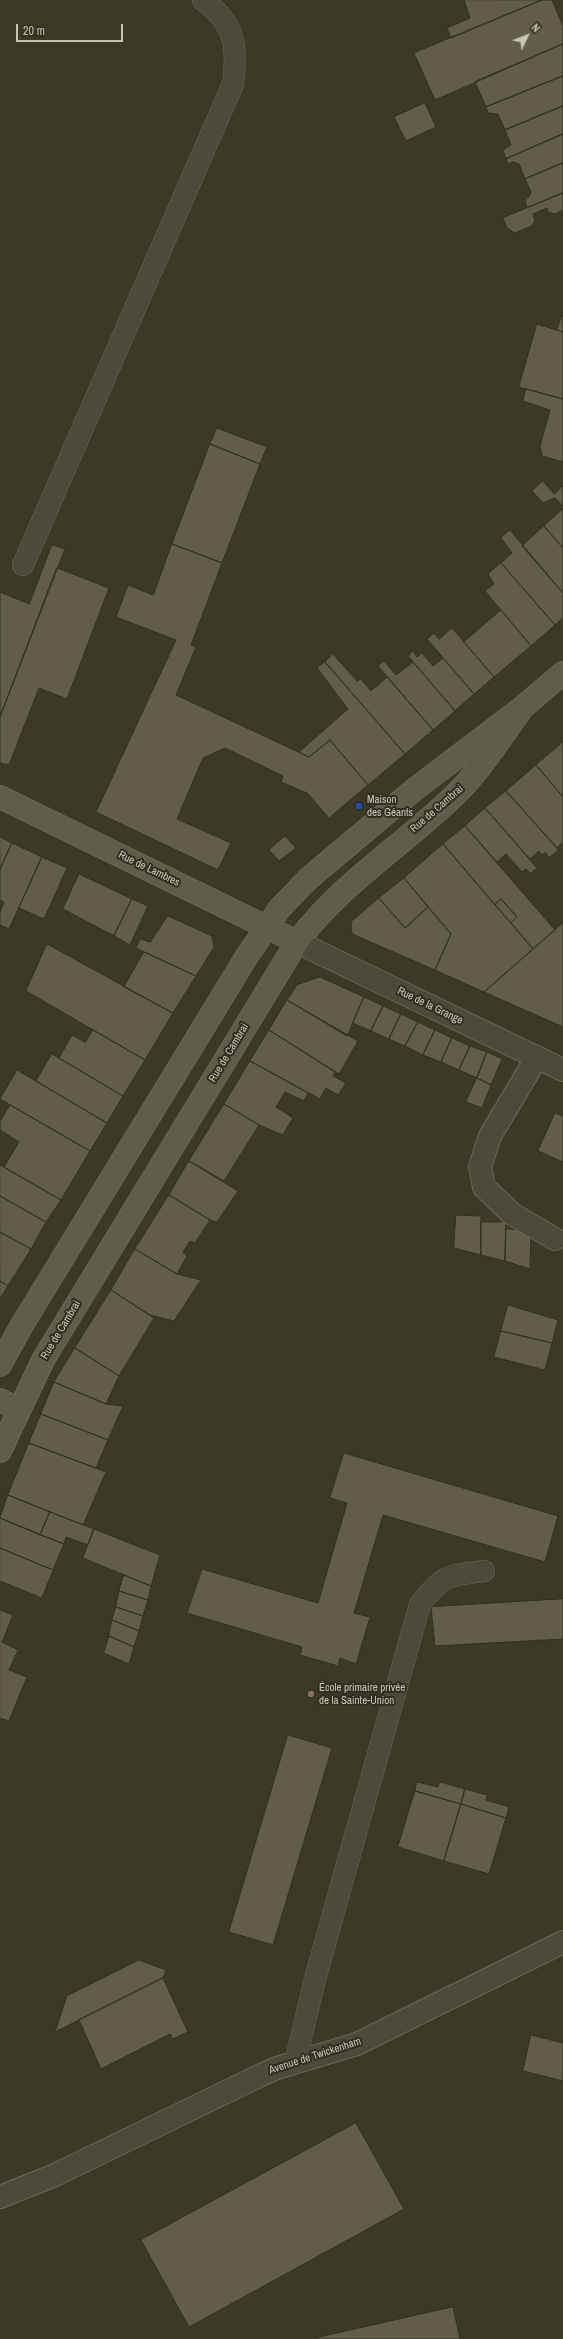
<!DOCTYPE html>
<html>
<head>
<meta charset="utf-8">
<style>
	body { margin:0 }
	#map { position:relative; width:563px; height:2339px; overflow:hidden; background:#3d3927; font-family:"Archivo Narrow",sans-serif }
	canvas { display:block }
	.north { position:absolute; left:507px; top:16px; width:40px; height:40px; -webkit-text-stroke:3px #322f20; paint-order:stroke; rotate:47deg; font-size:11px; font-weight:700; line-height:16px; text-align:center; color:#c8c6b7 }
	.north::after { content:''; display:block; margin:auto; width:14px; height:18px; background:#c8c6b7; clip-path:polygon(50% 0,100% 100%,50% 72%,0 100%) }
	.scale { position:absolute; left:16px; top:24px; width:107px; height:18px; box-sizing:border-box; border:2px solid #c8c6b7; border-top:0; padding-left:5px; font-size:12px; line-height:14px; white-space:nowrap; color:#c8c6b7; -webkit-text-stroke:3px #322f20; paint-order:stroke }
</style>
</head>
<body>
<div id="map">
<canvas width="563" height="2339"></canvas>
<div class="north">N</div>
<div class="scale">20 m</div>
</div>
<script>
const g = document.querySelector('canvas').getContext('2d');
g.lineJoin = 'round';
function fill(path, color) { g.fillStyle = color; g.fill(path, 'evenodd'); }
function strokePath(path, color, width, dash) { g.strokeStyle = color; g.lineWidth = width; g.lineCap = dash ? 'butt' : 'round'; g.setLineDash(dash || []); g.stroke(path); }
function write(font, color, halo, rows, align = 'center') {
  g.font = font + ' "Archivo Narrow",sans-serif'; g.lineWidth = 4; g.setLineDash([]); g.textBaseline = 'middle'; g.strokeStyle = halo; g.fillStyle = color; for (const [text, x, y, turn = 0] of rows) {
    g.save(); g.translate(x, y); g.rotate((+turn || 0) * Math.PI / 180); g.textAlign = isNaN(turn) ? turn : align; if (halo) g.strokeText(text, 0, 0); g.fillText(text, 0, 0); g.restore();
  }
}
const building = new Path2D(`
	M542,0L451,38L447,28L470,18L464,0Z
	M542,0H552L563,26V44L435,100L414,53Z
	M563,44V76L486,107L475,82Z
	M563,76V106L505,130L498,114L488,113L486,107Z
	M425,103L436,127L406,141L394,117Z
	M563,106V134L506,159L503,150L511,145L505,130Z
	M563,134V163L525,179L519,164L513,162L508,164L506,159Z
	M563,163V193L527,208L525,200L529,197L531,192L525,179Z
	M563,193V210L555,214L548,212L547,208L533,214L535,220L532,226L515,233L507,228L503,218Z
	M562,316H563V332L557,330Z
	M537,324L563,332V399L519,387Z
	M526,389L563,399V462L542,456L540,446L550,410L523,401Z
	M217,428L267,447L260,464L210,444Z
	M210,444L260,464L222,563L172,544Z
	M543,481L554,494L563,486V506L555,498L543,503L532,491Z
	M563,509V548L544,526Z
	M544,526L563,548V593L522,546Z
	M510,530L563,593V618L555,625L501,563L512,553L501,538Z
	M172,544L222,563L191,645L196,647L176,695L309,757L330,740L368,785L329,818L307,793L281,782L283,776L225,748L203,758L177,819L231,843L218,870L96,812L176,640L116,617L128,585L153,595Z
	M52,545L65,549L0,717V592L29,604Z
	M501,563L555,625L531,646L485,591L494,584L488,574Z
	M57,568L109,588L67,699L39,688L9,765L0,763V717Z
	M501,610L531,646L494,677L464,642Z
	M452,628L494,677L474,694L427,639L434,633L439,639Z
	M413,651L417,657L422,653L433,666L443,658L474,694L455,711L408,656Z
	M333,654L357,681L361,679L371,691L387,677L433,730L405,754L325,662Z
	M384,661L396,675L413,662L455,711L433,730L378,666Z
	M325,662L405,754L368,785L330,740L309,757L299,752L348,709L317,668Z
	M563,742V797L536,765Z
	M536,765L563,797V842L557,848L506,791Z
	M506,791L557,848L558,850L549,858L545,852L542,855L539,851L530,859L485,808Z
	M485,808L537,868L530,874L526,869L522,872L506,854L497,862L465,826Z
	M465,826L555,930L533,949L511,923L517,917L501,899L495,905L443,844Z
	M285,836L296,848L279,861L269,850Z
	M0,837L12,843L0,869Z
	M12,843L42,857L9,929L0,925V912L4,902L0,900V869Z
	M443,844L533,949L484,992L435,970L451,934L404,878Z
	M42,857L67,868L44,919L19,908Z
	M79,874L132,899L114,936L63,909Z
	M404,878L428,907L405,928L379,898Z
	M379,898L405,928L428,907L451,934L435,970L352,934L351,922Z
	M132,899L148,906L130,945L114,936Z
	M501,899L517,917L511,923L495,905Z
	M168,916L212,936L214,947L196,976L136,948L140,939L150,942Z
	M563,923V1027L484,992L533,949Z
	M47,944L173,1013L145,1060L26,991Z
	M144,952L196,976L173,1013L124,987Z
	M320,977L364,997L347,1036L287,1000L297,985Z
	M364,997L383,1006L371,1031L353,1023Z
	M287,1000L358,1041L339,1074L269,1030Z
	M383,1006L401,1014L389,1039L371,1031Z
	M401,1014L418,1022L405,1046L389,1039Z
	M418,1022L435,1030L423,1055L405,1046Z
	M93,1030L145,1060L123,1096L59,1058L72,1035L85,1042Z
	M269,1030L335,1072L333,1076L346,1083L338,1095L326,1088L320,1099L250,1061Z
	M435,1030L452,1038L441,1062L423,1055Z
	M452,1038L470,1046L459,1070L441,1062Z
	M470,1046L487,1052L477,1078L459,1070Z
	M487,1052L502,1059L491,1085L477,1078Z
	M52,1054L123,1096L107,1123L36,1081Z
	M250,1061L308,1093L304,1101L285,1092L276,1107L293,1118L283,1135L259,1125L224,1104Z
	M17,1070L107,1123L90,1151L0,1099Z
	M477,1078L491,1085L482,1108L466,1102Z
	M224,1104L259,1125L224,1181L189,1161Z
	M10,1105L90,1151L61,1200L4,1167L19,1142L0,1130V1122Z
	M555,1113L563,1116V1162L538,1151Z
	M189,1161L238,1191L217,1222L210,1220L169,1195Z
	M0,1165L61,1200L46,1222L0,1196Z
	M169,1195L210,1220L195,1243L190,1241L183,1252L187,1256L177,1274L135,1249Z
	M0,1196L46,1222L31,1249L0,1232Z
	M456,1215L481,1216V1255L454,1248Z
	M481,1222H506L505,1261L481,1255Z
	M506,1229L531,1230L530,1269L505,1261Z
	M0,1232L31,1249L8,1286L0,1281Z
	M135,1249L177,1274L201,1280L174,1321L150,1315L111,1290Z
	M0,1281L8,1286L0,1299Z
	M111,1290L154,1318L119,1376L75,1348Z
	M508,1305L558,1320L552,1343L501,1331Z
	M501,1331L552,1343L545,1370L494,1357Z
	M75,1348L119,1376L106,1404L54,1382Z
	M54,1382L106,1404L123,1406L108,1440L41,1414Z
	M41,1414L108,1440L96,1468L29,1443Z
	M29,1443L106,1472L83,1525L8,1495Z
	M344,1453L558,1516L545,1562L383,1515L354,1613L370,1617L356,1664L340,1658L338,1666L300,1655L302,1647L187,1613L202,1569L318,1603L347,1503L330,1498Z
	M8,1495L50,1512L40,1535L0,1518Z
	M50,1512L94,1529L88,1545L66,1537L64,1544L40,1535Z
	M0,1518L64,1544L53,1570L0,1548Z
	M94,1529L160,1555L151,1586L83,1558Z
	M0,1548L53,1570L42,1598L0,1581Z
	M124,1575L151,1586L148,1600L119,1591Z
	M119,1591L148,1600L143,1616L116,1607Z
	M563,1599V1639L435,1646L431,1607Z
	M116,1607L143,1616L139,1631L112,1620Z
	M0,1610L13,1615L2,1642L18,1650L9,1670L27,1677L9,1721L0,1718Z
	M112,1620L139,1631L134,1647L109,1636Z
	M109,1636L134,1647L129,1664L104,1653Z
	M288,1735L332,1748L273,1945L229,1932Z
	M417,1782L438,1787L440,1782L465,1789L461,1804L415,1791Z
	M465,1789L487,1795L486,1800L509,1807L506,1818L461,1804Z
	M415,1791L461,1804L444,1861L398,1847Z
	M461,1804L506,1818L489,1874L444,1861Z
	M139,1960L166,1970L163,1978L55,2032L67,1996Z
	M163,1978L188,2032L173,2039L170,2034L101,2069L79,2020Z
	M531,2035L563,2043V2081L523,2071Z
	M356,2123L404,2209L189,2327L141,2240Z
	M453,2307L460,2339H316V2338Z`);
const lane = new Path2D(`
	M23,565L233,84C238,47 235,23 203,0
	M295,2063L315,1979L420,1604C444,1574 447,1576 484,1571`);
const street = new Path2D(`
	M297,942L563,1070
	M537,1057L490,1136L480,1167L484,1187L512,1214L555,1239
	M0,2197L55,2175L261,2075L277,2068L357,2044L563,1942`);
const secondary = new Path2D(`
	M0,797L297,942
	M0,1365L22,1325L247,956L280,908L308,879L415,789L523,707L563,673
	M0,1400L18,1409
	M0,1451L43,1360L297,942C341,883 404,845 457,793C482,768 502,736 523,707`);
const markers = [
	[359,806,4,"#1a4fb4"],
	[311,1694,4,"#8d6e63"]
];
const poiNames = [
	["Maison",367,800],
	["des Géants",367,813],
	["École primaire privée",319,1688],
	["de la Sainte-Union",319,1701]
];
const streetNames = [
	["Rue de Cambrai",437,809,-41],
	["Rue de Lambres",149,869,26],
	["Rue de la Grange",430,1006,26],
	["Rue de Cambrai",229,1053,-59],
	["Rue de Cambrai",61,1330,-59],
	["Avenue de Twickenham",315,2056,-18]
];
fill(building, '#615d49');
strokePath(building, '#343122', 1);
strokePath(lane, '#6b6859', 22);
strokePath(street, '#6b6859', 24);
strokePath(secondary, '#6b6859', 24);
strokePath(lane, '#4d4a3b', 21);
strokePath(street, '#4d4a3b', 22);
strokePath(secondary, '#605d4a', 22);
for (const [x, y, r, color] of markers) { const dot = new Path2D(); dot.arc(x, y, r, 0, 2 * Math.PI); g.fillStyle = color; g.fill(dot); strokePath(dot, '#322f20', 1.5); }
write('11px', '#c8c6b7', '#322f20', poiNames, 'left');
write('11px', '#c8c6b7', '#322f20', streetNames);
</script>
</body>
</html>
